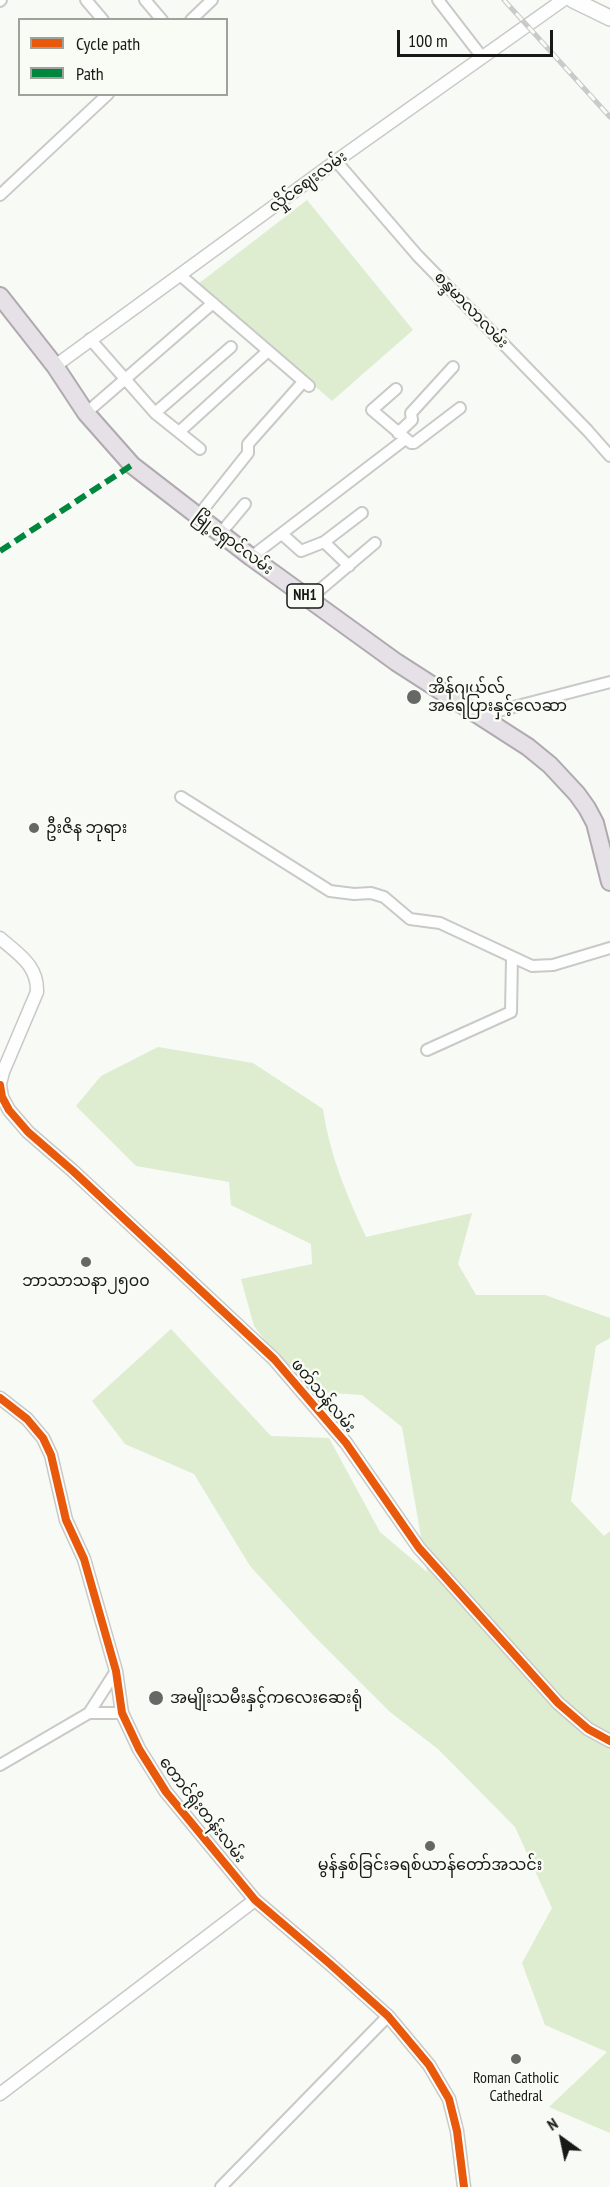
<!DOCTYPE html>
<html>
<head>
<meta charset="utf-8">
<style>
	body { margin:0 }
	#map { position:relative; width:610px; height:2187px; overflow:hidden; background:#f8faf6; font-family:"PT Sans Narrow",sans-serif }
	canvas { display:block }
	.legend { position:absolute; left:18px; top:18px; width:210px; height:78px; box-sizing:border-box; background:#f8fcf4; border:2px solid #9ea19c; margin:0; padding:8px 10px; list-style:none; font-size:18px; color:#181917 }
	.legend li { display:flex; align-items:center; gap:12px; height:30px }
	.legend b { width:30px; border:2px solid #9ea19c }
	.north { position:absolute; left:532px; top:2109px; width:60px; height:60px; -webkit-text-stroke:4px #f8fcf4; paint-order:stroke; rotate:327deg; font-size:16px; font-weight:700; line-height:24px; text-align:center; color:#181917 }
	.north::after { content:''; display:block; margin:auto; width:21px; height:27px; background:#181917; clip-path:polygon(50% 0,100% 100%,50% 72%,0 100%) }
	.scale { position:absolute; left:397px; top:30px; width:156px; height:27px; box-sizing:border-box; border:3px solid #181917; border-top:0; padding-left:8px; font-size:18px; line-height:21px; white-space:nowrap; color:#181917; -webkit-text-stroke:4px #f8fcf4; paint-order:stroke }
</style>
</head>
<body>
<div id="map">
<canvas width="610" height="2187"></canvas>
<ul class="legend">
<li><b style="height:8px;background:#e8590c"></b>Cycle path</li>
<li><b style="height:8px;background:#00873e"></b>Path</li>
</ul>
<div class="north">N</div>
<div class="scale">100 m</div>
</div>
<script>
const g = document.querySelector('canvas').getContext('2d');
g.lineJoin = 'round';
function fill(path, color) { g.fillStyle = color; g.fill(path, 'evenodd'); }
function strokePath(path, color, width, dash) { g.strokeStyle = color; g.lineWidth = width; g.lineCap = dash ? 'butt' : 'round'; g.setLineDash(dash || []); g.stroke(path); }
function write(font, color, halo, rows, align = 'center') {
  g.font = font + ' "PT Sans Narrow","Noto Sans Myanmar",sans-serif'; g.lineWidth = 5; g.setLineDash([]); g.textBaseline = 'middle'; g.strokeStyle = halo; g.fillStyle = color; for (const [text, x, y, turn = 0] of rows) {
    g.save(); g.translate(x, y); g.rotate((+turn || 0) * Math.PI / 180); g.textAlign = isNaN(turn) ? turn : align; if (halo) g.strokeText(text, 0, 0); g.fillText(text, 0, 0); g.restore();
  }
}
const green = new Path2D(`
	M307,200L413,330L332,401L198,284Z
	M158,1047L253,1063L323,1109C329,1153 347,1196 366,1237L472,1213L458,1264L476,1295H545L610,1318V1338L596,1346L571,1501L604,1536L610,1531V2133L549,2107L607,2052L545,2025L522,1963L552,1908L515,1827L438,1749L390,1712L313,1635L250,1566L194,1474L125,1444L92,1401L171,1329L271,1436L329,1438L380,1532L427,1572L402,1427L362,1395L303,1391L254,1326L241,1279L312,1264L311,1244L231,1205L229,1182L136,1166L76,1106L101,1076Z`);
const minor = new Path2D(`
	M86,0L103,20
	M145,0L162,20
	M438,0L482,57
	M0,1L1,0
	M191,20L212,0
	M336,161L417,255L588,431L610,456
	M0,195L108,94
	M180,275L309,386
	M90,339L155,413L200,449
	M396,389L372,410L411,443H414L460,408
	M86,413L213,303
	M155,413L231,347
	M179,432L268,351
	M398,433L412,420L411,413L453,367
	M198,516L248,453V444L303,382
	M220,534L245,504
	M283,535L301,551L324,542L362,513
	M324,542L349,566
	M251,557L404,440
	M309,599L375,543
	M479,716L610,682
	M181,797L330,891L354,894L371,893L384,897L410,919L440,923L532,966L553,965L610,948
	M427,1050L511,1012L512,958
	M89,1713H122
	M0,1765L89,1713L116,1671
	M221,2187L388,2016`);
const tertiary = new Path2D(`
	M55,366L336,161L563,0
	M0,938C18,954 38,965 37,992L3,1072L0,1084
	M0,1085L2,1097L9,1110L28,1132L73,1171L274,1359L346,1443L419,1548L558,1703L588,1729L610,1741
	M0,1398L27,1419L43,1438L51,1455L66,1520L84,1559L116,1671L122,1713L139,1749L166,1792L255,1900L330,1964L388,2016L429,2065L449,2099L457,2131L464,2187
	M0,2094L255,1900`);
const secondary = new Path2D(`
	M573,0L610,18`);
const trunk = new Path2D(`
	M0,296L55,366L86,413L132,465L251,557L396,662L528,747L550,765L577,794L587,808L595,823L610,882`);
const rail = new Path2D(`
	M504,0L610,117`);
const quiet = new Path2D(`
	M0,551L132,465`);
const cycleway = new Path2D(`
	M0,1085L2,1097L9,1110L28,1132L73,1171L274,1359L346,1443L419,1548L558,1703L588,1729L610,1741
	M0,1398L27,1419L43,1438L51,1455L66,1520L84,1559L116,1671L122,1713L139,1749L166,1792L255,1900L330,1964L388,2016L429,2065L449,2099L457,2131L464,2187`);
const markers = [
	[414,697,8,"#666865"],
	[34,828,6,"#666865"],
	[86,1262,6,"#666865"],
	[156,1698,8,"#666865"],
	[430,1846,6,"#666865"],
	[516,2059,6,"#666865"]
];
const shields = [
	[305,596,36]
];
const shieldNames = [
	["NH1",305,596]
];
const streetNames = [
	["လှိုင်ဈေးလမ်း",308,182,-36],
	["စန္ဒမာလာလမ်း",471,310,46],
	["မြို့ရှောင်လမ်း",233,543,37],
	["ဖတ်သန်လမ်း",323,1396,50],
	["တောင်ရိုးတန်းလမ်း",202,1810,52]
];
const poiNames = [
	["အိန်ဂျယ်လ်",428,688],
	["အရေပြားနှင့်လေဆာ",428,706],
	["ဦးဇိန ဘုရား",46,828],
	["ဘာသာသနာ၂၅၀၀",86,1281,"center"],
	["အမျိုးသမီးနှင့်ကလေးဆေးရုံ",170,1698],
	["မွန်နှစ်ခြင်းခရစ်ယာန်တော်အသင်း",430,1865,"center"],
	["Roman Catholic",516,2078,"center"],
	["Cathedral",516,2096,"center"]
];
fill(green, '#deecd0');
strokePath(minor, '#c9cac7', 14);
strokePath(tertiary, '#c9cac7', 15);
strokePath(secondary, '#c9cac7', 18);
strokePath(trunk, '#b0aab0', 20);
strokePath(minor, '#fefefe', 10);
strokePath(tertiary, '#fefefe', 12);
strokePath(secondary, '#fefefe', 15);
strokePath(trunk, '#e6e1e6', 16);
strokePath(rail, '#c9cac9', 5);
strokePath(rail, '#f8fcf4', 3, [9]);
strokePath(quiet, '#00873e', 6, [12, 6]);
strokePath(cycleway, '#e8590c', 8);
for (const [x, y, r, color] of markers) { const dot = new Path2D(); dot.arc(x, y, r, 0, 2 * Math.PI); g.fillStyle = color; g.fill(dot); strokePath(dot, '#f8fcf4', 2); }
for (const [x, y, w] of shields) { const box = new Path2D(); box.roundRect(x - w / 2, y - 12, w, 24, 4.5); g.fillStyle = '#f8fcf4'; g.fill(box); strokePath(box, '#181917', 1.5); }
write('bold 15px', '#181917', null, shieldNames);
write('16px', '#181917', '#f8fcf4', streetNames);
write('16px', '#181917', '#f8fcf4', poiNames, 'left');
</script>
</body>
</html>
